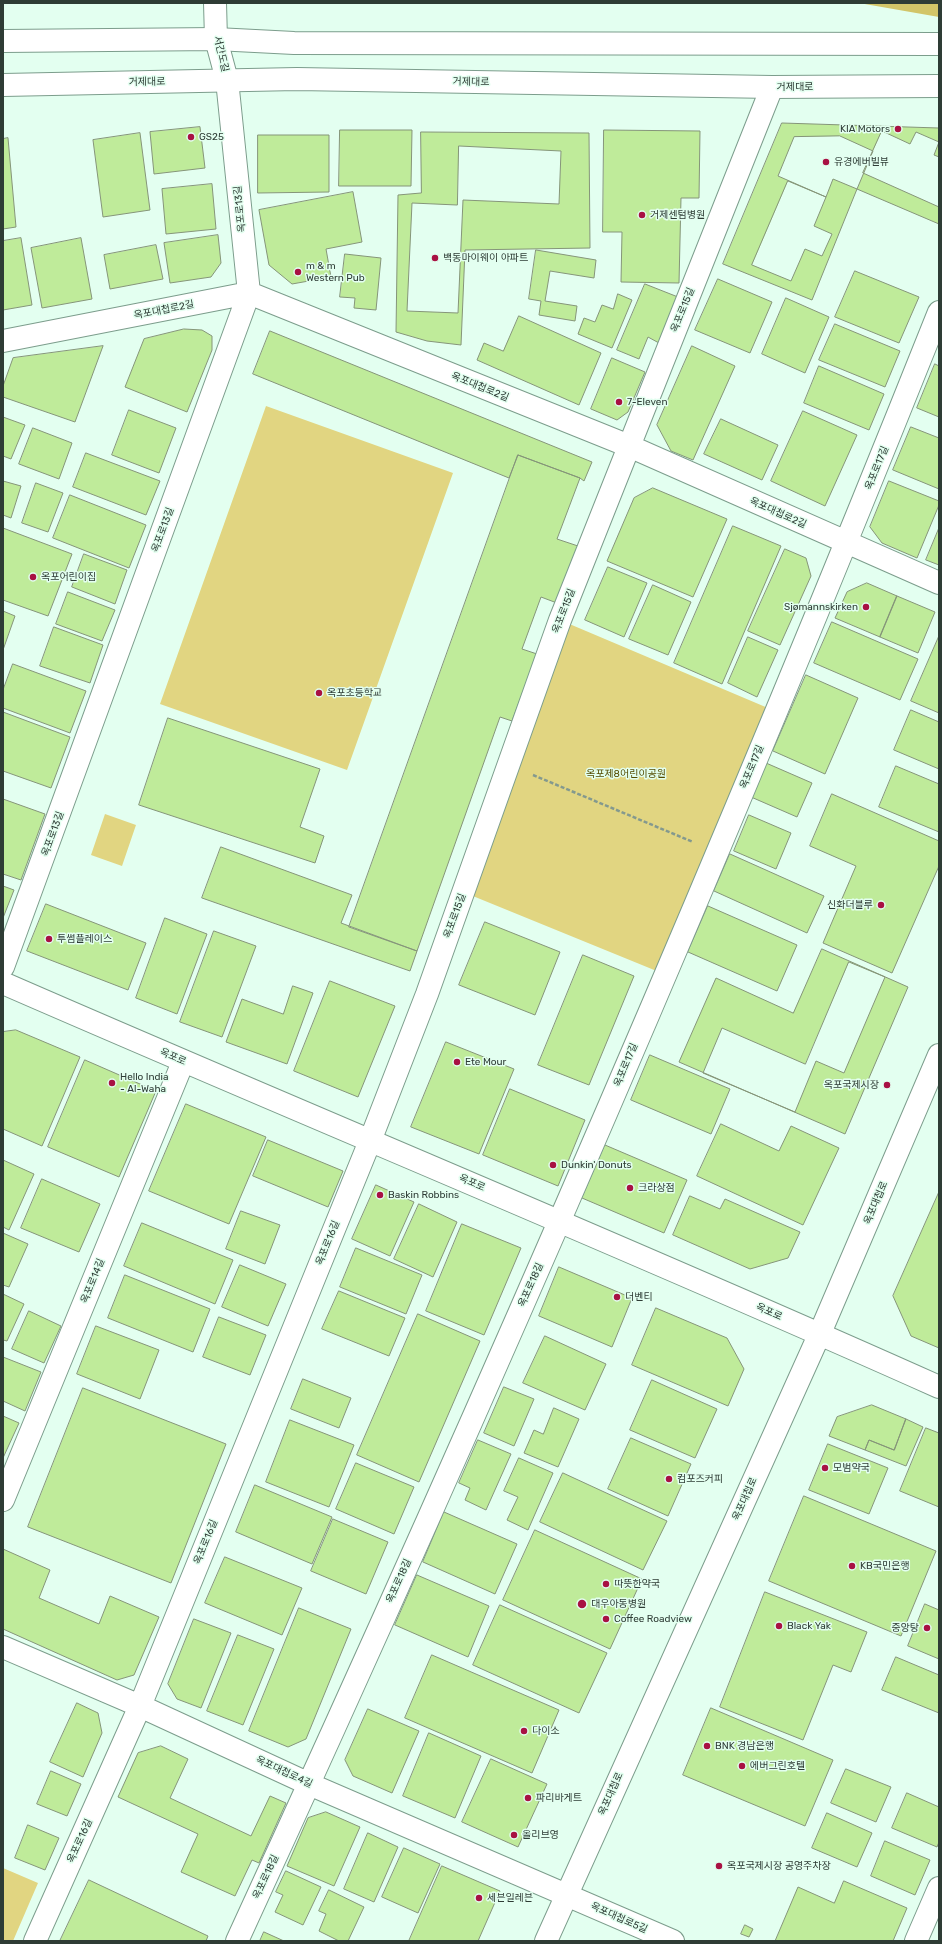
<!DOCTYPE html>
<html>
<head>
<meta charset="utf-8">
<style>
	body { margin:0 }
	#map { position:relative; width:942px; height:1944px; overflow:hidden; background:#e3fff0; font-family:Rubik,sans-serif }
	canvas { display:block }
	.frame { position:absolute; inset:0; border:4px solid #2e3c35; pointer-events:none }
</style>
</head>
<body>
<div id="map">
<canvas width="942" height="1944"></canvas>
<div class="frame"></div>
</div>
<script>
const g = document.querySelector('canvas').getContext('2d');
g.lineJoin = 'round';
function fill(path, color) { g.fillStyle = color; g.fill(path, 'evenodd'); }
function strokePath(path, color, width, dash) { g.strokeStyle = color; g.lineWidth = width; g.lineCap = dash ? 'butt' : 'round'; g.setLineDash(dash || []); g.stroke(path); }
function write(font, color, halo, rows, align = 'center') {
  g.font = font + ' Rubik,"Noto Sans KR",sans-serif'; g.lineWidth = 3; g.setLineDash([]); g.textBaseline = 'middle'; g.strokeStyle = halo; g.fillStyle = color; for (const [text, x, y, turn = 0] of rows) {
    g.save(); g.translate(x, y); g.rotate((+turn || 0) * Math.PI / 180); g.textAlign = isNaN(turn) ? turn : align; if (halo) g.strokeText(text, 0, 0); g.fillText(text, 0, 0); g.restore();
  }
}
const green = new Path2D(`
	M266,406L453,473L347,770L160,704Z
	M560,620L775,711L664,974L463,892Z
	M105,814L136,825L122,866L91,855Z
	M3,1868L38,1883L13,1941H3Z`);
const forest = new Path2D(`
	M859,3H939V17Z`);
const building = new Path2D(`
	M782,123L939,128V224L857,189L812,300L723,264Z
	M200,127L205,168L154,174L150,132Z
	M340,130H412L411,186H339Z
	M604,130L700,131L699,198H681L679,283L621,282L622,232H603Z
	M882,131L910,144L916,132L939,142L934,155L939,157V207L863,173Z
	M421,132L589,133L590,248L465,250L461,345L427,341L396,332L398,195L421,193Z
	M140,133L150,210L103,217L93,140Z
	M258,135H329V192L258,193Z
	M840,136L873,151L857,189L833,179L826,197L778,176L794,137Z
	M8,138L16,227L3,229V139Z
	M459,146L561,151L559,204L463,200L458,313L407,311L412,203L457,205Z
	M788,181L826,197L814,226L832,234L822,256L805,249L791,281L752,265Z
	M212,184L216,229L166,234L162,189Z
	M353,192L362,242L326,249L331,277L292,284L269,265L259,210Z
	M218,235L221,263L211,277L170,283L164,243Z
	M21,238L32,305L3,310V241Z
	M81,238L92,299L42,308L31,248Z
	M156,245L163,279L110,289L104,255Z
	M536,250L596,260L594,278L550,271L545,301L577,306L575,321L539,315L541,301L529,299Z
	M345,254L381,258L376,310L354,308L355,298L340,297Z
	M855,271L919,297L899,343L835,317Z
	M718,279L772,302L750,353L695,330Z
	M645,284L678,297L659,343L648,337L639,359L617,350Z
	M618,294L632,300L612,348L578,334L584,318L595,322L602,305L613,309Z
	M786,298L829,317L805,373L762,354Z
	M519,316L601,353L579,405L477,360L484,343L503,351Z
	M835,324L900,351L885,387L819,360Z
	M184,329L202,330L212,336V350L187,412L125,387L144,339Z
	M270,331L592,462L584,481L580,478L518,455L509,478L253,374Z
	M103,346L75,422L3,397V386L13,358Z
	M692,346L735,366L693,460L671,451L657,425Z
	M612,358L645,372L628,412L617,420L591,409Z
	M935,364L939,366V417L917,408Z
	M819,366L884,394L869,430L804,403Z
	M129,410L176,428L159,473L112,455Z
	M803,411L857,435L825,506L771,481Z
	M3,417L25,425L11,459L3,456Z
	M721,419L778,445L762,480L704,454Z
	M911,427L939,438V489L893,470Z
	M33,428L72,443L59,479L19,464Z
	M86,453L160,481L146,515L73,487Z
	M518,455L580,478L557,539L578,546L557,603L541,597L522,649L537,654L512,721L500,717L417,951L349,927Z
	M3,481L21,486L11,518L3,515Z
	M889,481L939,501V505L917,558L882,543L870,527Z
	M36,483L63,493L48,532L22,523Z
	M653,488L727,519L693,597L607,561L634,498Z
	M70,495L146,525L129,568L53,538Z
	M733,526L781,546L722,684L674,663Z
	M3,528L72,554L48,616L3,600Z
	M939,528V565L926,560Z
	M785,549L806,558L811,576L780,645L748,631Z
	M84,554L127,570L115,604L72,587Z
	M608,567L647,583L624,637L585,620Z
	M867,583L897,596L880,637L835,618L847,592Z
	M653,585L691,602L668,655L629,639Z
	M68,592L115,610L102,641L56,624Z
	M897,596L935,612L918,653L880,637Z
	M3,611L15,616L3,650Z
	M832,622L918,659L900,700L814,663Z
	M54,627L103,645L90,683L40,666Z
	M939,636V713L911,701Z
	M748,637L778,650L757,697L728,683Z
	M13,664L86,691L70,733L3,708V690Z
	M806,675L858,698L825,774L773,751Z
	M911,710L939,722V769L894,750Z
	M3,712L70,737L51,788L3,771Z
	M168,718L320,769L300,827L324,836L315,863L139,805Z
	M766,763L812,783L797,817L751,797Z
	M896,766L939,784V832L879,807Z
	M832,794L939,841V866L892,973L823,943L856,866L810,846Z
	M3,799L45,814L21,880L3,874Z
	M749,815L791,833L776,869L734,851Z
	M221,847L352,895L341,923L417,951L410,971L202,898Z
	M730,854L824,896L807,933L714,891Z
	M3,886L14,890L3,918Z
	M46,904L146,943L128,990L27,951Z
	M708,906L797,945L777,991L688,952Z
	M165,918L207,934L177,1014L136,998Z
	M485,922L560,952L535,1015L459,985Z
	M214,931L256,946L222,1037L180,1022Z
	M822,949L908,987L845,1134L679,1062L716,978L793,1013Z
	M583,955L634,976L589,1085L538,1065Z
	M849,962L885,977L844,1073L816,1061L795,1112L703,1073L722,1028L805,1064Z
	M330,981L395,1006L358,1097L294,1071Z
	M293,986L313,993L287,1064L226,1042L242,999L283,1014Z
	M16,1030L80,1057L42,1146L3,1129V1032Z
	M446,1042L514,1069L479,1154L411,1127Z
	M650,1055L730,1089L711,1134L631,1100Z
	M85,1060L156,1091L119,1177L48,1147Z
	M510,1089L585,1120L558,1186L483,1155Z
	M186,1104L266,1137L229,1224L149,1191Z
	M721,1124L779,1151L791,1126L839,1148L803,1225L697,1176Z
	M268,1140L343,1171L328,1207L253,1176Z
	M605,1145L687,1180L664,1233L582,1198Z
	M3,1160L34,1174L9,1230L3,1227Z
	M42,1179L100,1204L79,1252L21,1228Z
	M376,1185L414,1202L390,1256L352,1239Z
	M939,1192V1348L911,1336L893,1296Z
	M690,1196L720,1209L725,1199L800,1232L788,1258L750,1269L673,1235Z
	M419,1204L457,1222L433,1277L394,1259Z
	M241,1211L280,1225L265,1264L226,1249Z
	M142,1223L233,1260L215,1304L124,1266Z
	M462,1224L521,1248L484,1335L426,1311Z
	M3,1233L28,1244L9,1287L3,1285Z
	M356,1248L422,1275L406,1314L340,1287Z
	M240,1265L286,1284L268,1326L222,1307Z
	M559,1267L632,1298L612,1347L539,1316Z
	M125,1275L210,1309L193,1352L108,1318Z
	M339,1291L405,1318L389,1356L322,1329Z
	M3,1294L24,1304L7,1341L3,1340Z
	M656,1308L727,1338L744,1369L728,1406L632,1365Z
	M29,1311L61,1326L44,1363L12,1349Z
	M418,1314L480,1341L419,1482L357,1455Z
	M219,1317L266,1335L250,1375L203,1357Z
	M96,1326L159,1350L140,1399L77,1374Z
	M545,1336L606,1364L585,1410L523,1383Z
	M3,1357L41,1372L25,1411L3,1401Z
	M303,1379L351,1398L339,1428L291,1409Z
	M652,1380L717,1409L695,1458L630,1430Z
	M504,1387L534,1399L514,1446L484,1433Z
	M83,1388L226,1444L171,1583L28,1527Z
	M872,1405L906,1419L894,1450L869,1440L865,1450L829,1436L837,1417Z
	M554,1408L579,1419L558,1467L524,1453L534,1430L543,1434Z
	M3,1416L19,1423L3,1458Z
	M906,1419L923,1427L906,1466L865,1450L869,1440L894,1450Z
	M290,1420L354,1445L329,1507L266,1482Z
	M926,1428L939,1433V1507L900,1491Z
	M631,1438L691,1464L668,1516L608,1489Z
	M478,1440L511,1454L486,1510L465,1500L470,1488L459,1483Z
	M828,1444L888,1468L869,1514L809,1490Z
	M519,1458L553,1473L528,1530L507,1520L518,1497L504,1491Z
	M356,1463L414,1487L394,1534L336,1509Z
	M563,1473L667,1521L643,1570L540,1522Z
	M255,1485L332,1517L312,1564L236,1532Z
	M804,1496L936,1551L901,1636L769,1581Z
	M444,1512L517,1544L495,1594L423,1562Z
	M333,1519L388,1542L366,1594L311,1571Z
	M535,1530L642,1579L610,1649L503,1600Z
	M3,1549L50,1570L39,1598L99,1624L110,1596L159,1617L134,1675L117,1680L3,1629Z
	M225,1557L302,1588L282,1635L205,1603Z
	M417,1575L489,1606L468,1657L395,1625Z
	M765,1592L867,1632L851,1672L833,1665L803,1740L720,1707Z
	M925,1604L939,1610V1659L908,1646Z
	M500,1605L607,1653L579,1713L473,1665Z
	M299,1608L351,1629L306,1739L288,1747L249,1731Z
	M194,1619L231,1633L201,1708L177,1699L168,1684Z
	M238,1635L274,1649L243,1725L207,1711Z
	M432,1655L559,1710L532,1773L405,1718Z
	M896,1657L939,1675V1713L882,1690Z
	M77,1703L98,1713L102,1733L83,1777L50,1762Z
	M711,1708L833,1760L805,1826L683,1775Z
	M368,1709L419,1731L392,1793L353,1776L345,1760Z
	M429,1733L481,1756L455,1818L403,1796Z
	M161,1746L188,1759L170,1798L251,1836L270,1796L286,1803L259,1863L252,1860L235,1896L181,1872L198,1834L118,1797L138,1753Z
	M491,1759L547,1784L518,1847L462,1822Z
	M846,1769L891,1787L876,1822L831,1803Z
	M51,1771L81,1784L67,1816L37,1804Z
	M907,1793L939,1807V1842L937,1847L892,1828Z
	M326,1812L360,1827L334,1886L287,1866L308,1818Z
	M827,1813L872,1833L857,1867L812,1848Z
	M28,1825L59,1838L45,1870L15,1858Z
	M368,1833L398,1847L374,1902L344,1889Z
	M885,1841L930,1860L915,1895L871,1876Z
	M404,1848L440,1864L418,1913L382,1897Z
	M442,1866L500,1891L478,1941H409Z
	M286,1871L321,1887L303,1925L275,1912L283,1895L276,1892Z
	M89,1880L208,1936L206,1941H60Z
	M844,1881L907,1908L893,1941H775L798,1887L834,1903Z
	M329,1890L364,1907L348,1941H339L319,1931L326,1914L319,1911Z
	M745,1925L753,1929L749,1937L741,1934Z
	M264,1932L284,1941H260Z`);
const path = new Path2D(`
	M533,775L693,842`);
const street = new Path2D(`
	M3,341L249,293L629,446L939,583
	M3,967L249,293L227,80L216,39L215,3
	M3,1500L183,1062
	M3,1647L140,1706L309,1784L673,1941
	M35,1941L140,1706L370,1141L427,994L560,620L772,87
	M237,1941C484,1404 720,861 939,312
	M916,1941L939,1888`);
const secondary = new Path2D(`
	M3,41L216,39L294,43L939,44
	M3,85L297,79L772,87L939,86
	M3,983C315,1119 629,1248 939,1387
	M546,1941L820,1333L939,1055`);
const markers = [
	[898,129,4,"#a81143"],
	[191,137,4,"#a81143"],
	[826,162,4,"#a81143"],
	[642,215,4,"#a81143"],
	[435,258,4,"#a81143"],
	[298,272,4,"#a81143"],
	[619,402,4,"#a81143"],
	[33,577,4,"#a81143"],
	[866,607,4,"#a81143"],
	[319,693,4,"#a81143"],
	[881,905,4,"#a81143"],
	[49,939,4,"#a81143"],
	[457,1062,4,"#a81143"],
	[112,1083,4,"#a81143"],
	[887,1085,4,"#a81143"],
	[553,1165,4,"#a81143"],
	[630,1188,4,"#a81143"],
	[380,1195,4,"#a81143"],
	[617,1297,4,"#a81143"],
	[825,1468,4,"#a81143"],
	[669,1479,4,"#a81143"],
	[852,1566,4,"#a81143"],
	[606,1584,4,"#a81143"],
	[582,1604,5,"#a81143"],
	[606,1619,4,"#a81143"],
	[779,1626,4,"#a81143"],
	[927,1628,4,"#a81143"],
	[524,1731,4,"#a81143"],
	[707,1746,4,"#a81143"],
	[742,1766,4,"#a81143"],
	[528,1798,4,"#a81143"],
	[514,1835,4,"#a81143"],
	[719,1866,4,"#a81143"],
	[479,1898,4,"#a81143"]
];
const streetNames = [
	["서간도길",221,54,77],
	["거제대로",147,82,-1],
	["거제대로",471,82,1],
	["거제대로",795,87],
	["옥포로13길",240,209,-96],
	["옥포대첩로2길",164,310,-11],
	["옥포로15길",683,310,-68],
	["옥포대첩로2길",480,387,22],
	["옥포로17길",877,468,-68],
	["옥포대첩로2길",778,513,24],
	["옥포로13길",163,530,-70],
	["옥포로15길",564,611,-69],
	["옥포로17길",752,767,-67],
	["옥포로13길",53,834,-70],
	["옥포로15길",455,916,-70],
	["옥포로",173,1057,23],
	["옥포로17길",626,1065,-67],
	["옥포로",472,1183,23],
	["옥포대첩로",876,1203,-67],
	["옥포로16길",328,1243,-68],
	["옥포로14길",93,1281,-68],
	["옥포로18길",531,1285,-66],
	["옥포로",769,1312,24],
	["옥포대첩로",745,1499,-66],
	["옥포로16길",206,1542,-68],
	["옥포로18길",399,1581,-66],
	["옥포대첩로4길",284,1772,25],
	["옥포대첩로",611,1794,-66],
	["옥포로16길",80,1841,-66],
	["옥포로18길",266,1877,-65],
	["옥포대첩로5길",619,1918,24]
];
const poiNames = [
	["KIA Motors",890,129,"right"],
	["GS25",199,137],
	["유경에버빌뷰",834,162],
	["거제센텀병원",650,215],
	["백동마이웨이 아파트",443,258],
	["m & m",306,266],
	["Western Pub",306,278],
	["7-Eleven",627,402],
	["옥포어린이집",41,577],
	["Sjømannskirken",858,607,"right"],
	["옥포초등학교",327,693],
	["신화더블루",873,905,"right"],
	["투썸플레이스",57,939],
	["Ete Mour",465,1062],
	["Hello India",120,1077],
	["- Al-Waha",120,1089],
	["옥포국제시장",879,1085,"right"],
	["Dunkin' Donuts",561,1165],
	["크라상점",638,1188],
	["Baskin Robbins",388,1195],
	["더벤티",625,1297],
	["모범약국",833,1468],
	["컴포즈커피",677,1479],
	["KB국민은행",860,1566],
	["따뜻한약국",614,1584],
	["대우아동병원",591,1604],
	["Coffee Roadview",614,1619],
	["Black Yak",787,1626],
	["중앙탕",919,1628,"right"],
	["다이소",532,1731],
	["BNK 경남은행",715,1746],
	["에버그린호텔",750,1766],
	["파리바게트",536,1798],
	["올리브영",522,1835],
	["옥포국제시장 공영주차장",727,1866],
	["세븐일레븐",487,1898]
];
const parkNames = [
	["옥포제8어린이공원",626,774]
];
fill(green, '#e1d581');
fill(forest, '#d2c568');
fill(building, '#bfeb9a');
strokePath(building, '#859579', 1);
strokePath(street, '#7c9d8c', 24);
strokePath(secondary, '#7c9d8c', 24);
strokePath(path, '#84998e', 2.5, [4, 2]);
strokePath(street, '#fff', 22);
strokePath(secondary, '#fff', 22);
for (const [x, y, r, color] of markers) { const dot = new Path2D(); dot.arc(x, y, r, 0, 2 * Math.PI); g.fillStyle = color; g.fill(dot); strokePath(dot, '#e3fff0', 1.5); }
write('10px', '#2e3c35', '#e3fff0', streetNames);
write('10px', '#2e3c35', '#e3fff0', poiNames, 'left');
write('10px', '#554c00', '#e3fff0', parkNames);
</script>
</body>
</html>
